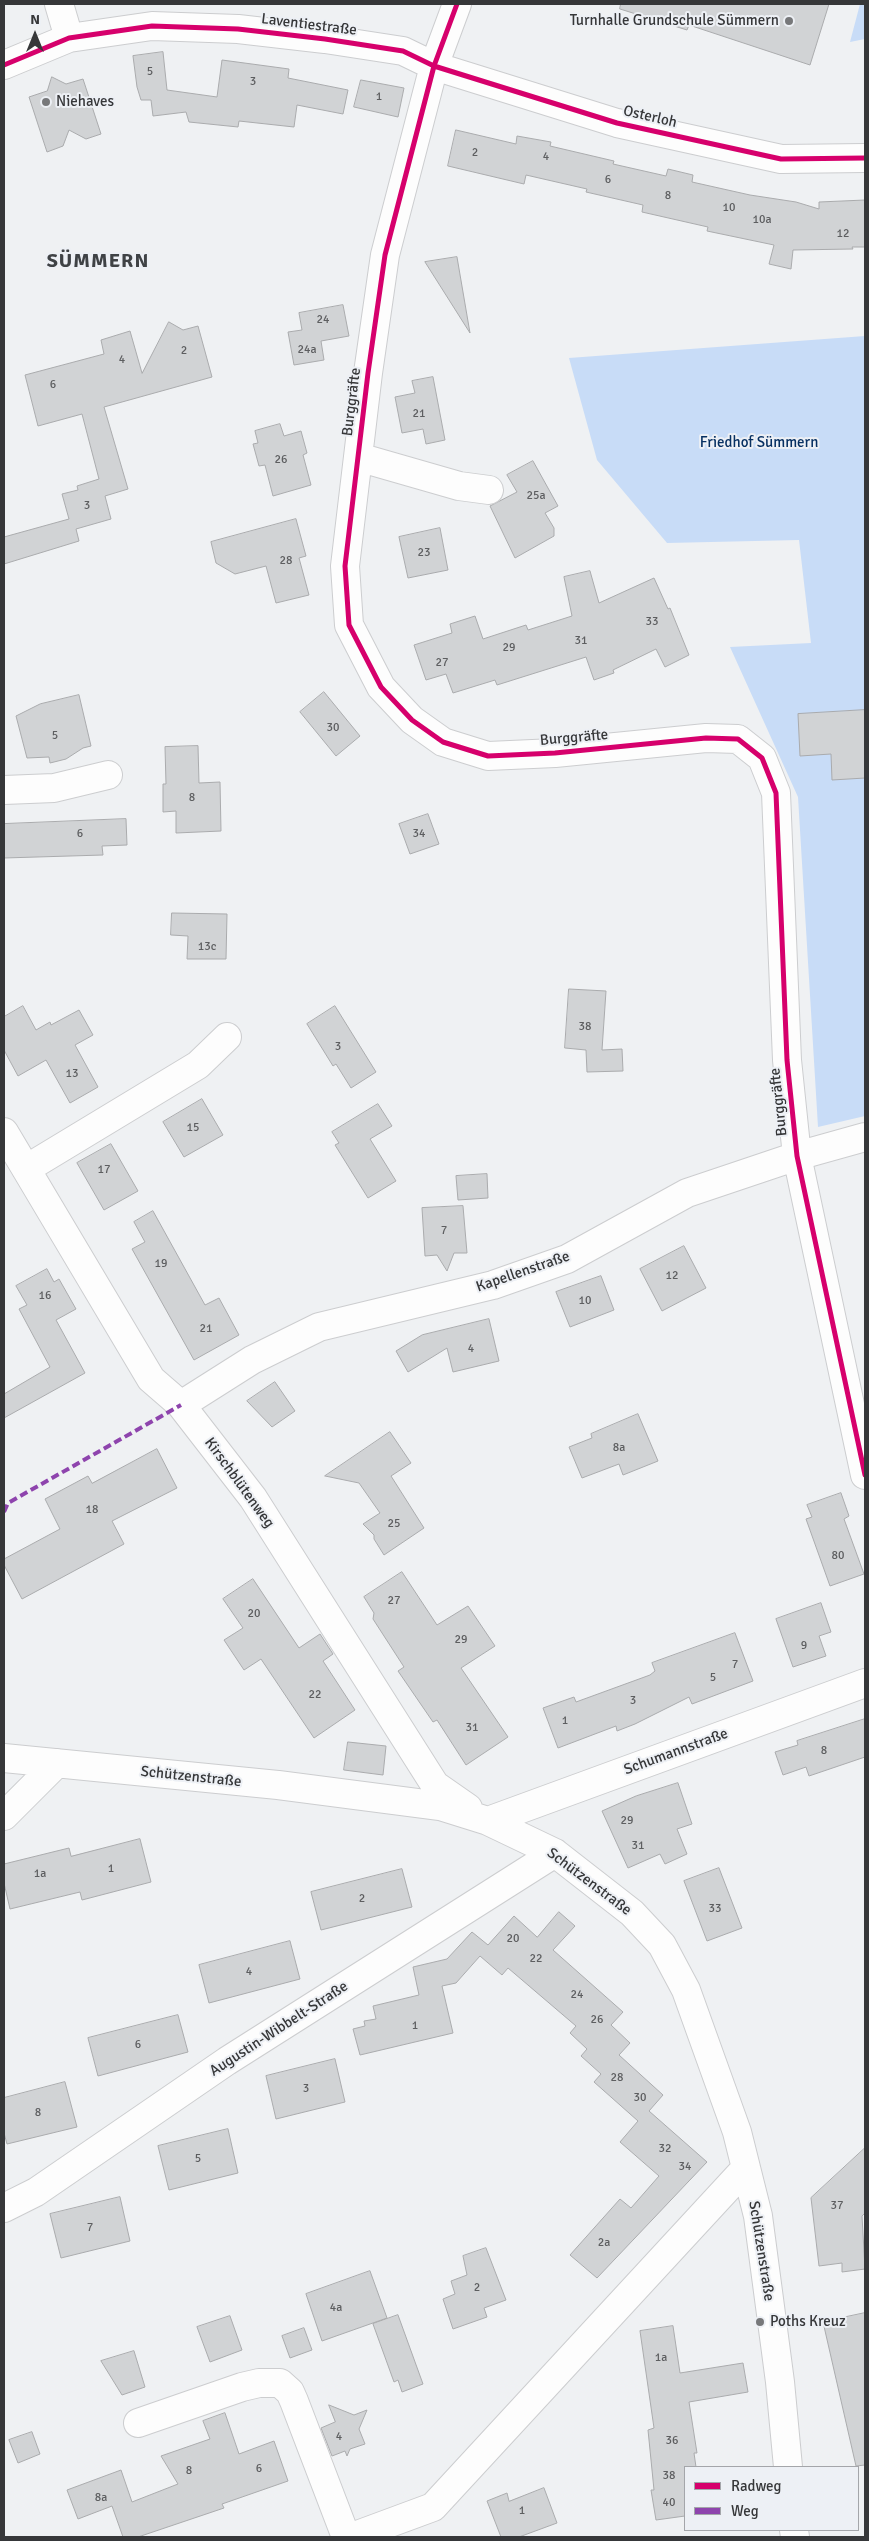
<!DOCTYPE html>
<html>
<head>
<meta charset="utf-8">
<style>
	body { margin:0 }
	#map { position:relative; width:869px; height:2541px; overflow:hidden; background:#eff1f3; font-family:Signika,sans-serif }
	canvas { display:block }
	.frame { position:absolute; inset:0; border:5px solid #363739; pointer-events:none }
	.legend { position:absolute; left:684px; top:2466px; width:175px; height:65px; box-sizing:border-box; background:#edf0f5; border:1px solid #a4a6aa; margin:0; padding:6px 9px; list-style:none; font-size:15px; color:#363739 }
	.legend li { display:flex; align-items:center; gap:10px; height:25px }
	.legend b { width:25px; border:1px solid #a4a6aa }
	.north { position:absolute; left:10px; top:10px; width:50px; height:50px; -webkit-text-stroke:4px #edf0f5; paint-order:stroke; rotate:0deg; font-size:14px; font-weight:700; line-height:20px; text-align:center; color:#363739 }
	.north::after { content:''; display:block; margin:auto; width:18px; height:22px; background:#363739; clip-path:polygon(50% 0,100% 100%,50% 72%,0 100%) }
</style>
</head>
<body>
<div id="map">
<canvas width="869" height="2541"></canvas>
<div class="frame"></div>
<ul class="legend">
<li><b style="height:6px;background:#d6006c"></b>Radweg</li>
<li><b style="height:6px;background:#8e44ad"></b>Weg</li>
</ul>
<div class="north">N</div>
</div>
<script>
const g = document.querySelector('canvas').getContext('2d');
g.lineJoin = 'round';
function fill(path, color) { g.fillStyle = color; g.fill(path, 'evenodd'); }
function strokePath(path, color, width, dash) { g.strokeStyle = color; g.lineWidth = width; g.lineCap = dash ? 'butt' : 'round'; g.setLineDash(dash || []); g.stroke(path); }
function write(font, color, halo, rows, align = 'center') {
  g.font = font + ' Signika,sans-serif'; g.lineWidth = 4; g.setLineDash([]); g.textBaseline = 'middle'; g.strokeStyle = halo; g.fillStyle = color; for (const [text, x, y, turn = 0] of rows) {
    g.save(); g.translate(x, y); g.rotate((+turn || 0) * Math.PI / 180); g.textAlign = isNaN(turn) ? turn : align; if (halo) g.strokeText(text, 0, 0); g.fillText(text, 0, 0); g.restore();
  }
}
const green = new Path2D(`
	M860,4H865V39L850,42Z
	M865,336V1116L818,1127L798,797L730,647L811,643L799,540L667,543L597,460L569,358Z`);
const building = new Path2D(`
	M621,4H829L810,65L689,25L687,30L620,9Z
	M163,52L167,90L217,97L222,60L289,69L288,78L348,90L343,114L297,105L294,127L239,121L238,127L189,122L186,112L153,116L151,100H141L137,87L133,56Z
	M52,77L66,84L83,79L101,134L86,139L69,130L63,146L47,152L29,97L47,91Z
	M361,80L404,88L398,117L354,107Z
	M456,130L516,144L517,136L551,142L550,146L614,161L613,164L666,176L668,169L693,175L692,182L750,195L796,202L819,209V202L865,200V247H852L853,249L793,250L791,269L769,264L774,245L707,231L708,227L642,212L643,205L586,192L587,189L526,175L524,184L448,166Z
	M457,257L470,333L425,262Z
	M343,305L349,336L321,341L324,360L294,365L288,332L302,330L299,313Z
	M169,322L183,330L198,326L212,377L104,407L128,489L105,496L111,519L76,529L79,541L4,564V537L69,519L62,494L78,490L77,486L99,479L82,414L38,426L25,375L104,354L101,340L130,331L142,373Z
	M433,377L445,440L426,444L423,429L402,433L395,397L415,393L412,381Z
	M280,424L284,436L301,431L307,453L303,455L311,485L273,496L265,465L259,466L253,444L258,443L255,431Z
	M533,461L558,506L545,513L554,528V536L515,558L490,506L517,492L507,475Z
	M296,519L306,556L299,558L309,595L276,603L266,566L235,574L216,563L211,542Z
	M440,528L448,570L408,578L399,537Z
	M590,571L599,603L654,578L668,609L670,608L689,655L665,667L656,649L613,670L614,673L594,680L586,657L497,685L495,680L453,693L446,674L426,680L414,645L452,633L450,624L475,616L483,639L526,625L528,630L572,616L564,577Z
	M324,692L360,736L336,756L300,712Z
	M79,695L91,746L83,748L66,759L50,763L49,757L27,758L16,716L40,704Z
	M865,710V778L832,780L831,754L800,756L798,714Z
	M198,746L199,783L220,782L221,831L176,833V811L163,812V784H166L165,747Z
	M428,814L439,844L410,854L399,824Z
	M126,819L127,845L102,846L103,855L4,858V824Z
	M172,913L227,914L226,959H187L188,936L171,935Z
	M569,989L606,991L602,1050L622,1049L623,1071L587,1072L586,1050L565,1048Z
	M23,1006L36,1030L50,1022L51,1025L79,1010L93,1035L75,1045L98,1087L70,1103L46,1060L18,1076L4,1050V1017Z
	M335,1006L376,1072L351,1088L336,1064L333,1066L307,1024Z
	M202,1099L223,1135L184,1157L163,1122Z
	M378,1104L392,1126L370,1139L396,1181L368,1198L335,1145L339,1143L332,1132Z
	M111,1144L138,1191L104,1210L77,1163Z
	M487,1174L488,1198L458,1200L456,1176Z
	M463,1206L467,1253H454L447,1271L437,1255L425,1256L422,1208Z
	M153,1211L205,1305L219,1298L239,1335L194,1360L132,1249L145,1242L134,1222Z
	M684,1246L706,1288L662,1311L640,1269Z
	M47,1269L54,1282L59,1279L76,1309L56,1320L85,1373L4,1418V1394L50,1367L19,1309L27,1305L16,1286Z
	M601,1276L614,1310L570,1327L556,1292Z
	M489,1319L499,1361L453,1372L447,1348L408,1372L396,1351L422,1335Z
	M275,1382L295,1411L272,1427L247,1401Z
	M638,1414L658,1461L623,1475L619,1464L582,1478L569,1447L592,1438L591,1434Z
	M390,1432L411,1463L391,1476L424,1528L384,1555L374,1539V1535L363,1524L380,1513L359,1483L325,1476Z
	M157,1449L177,1488L112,1521L124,1544L22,1599L4,1565V1559L60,1529L45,1499L88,1476L92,1483Z
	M841,1493L849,1516L844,1519L864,1574L830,1586L806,1519L812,1517L807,1505Z
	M402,1572L437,1625L468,1606L495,1646L461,1668L508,1737L466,1765L437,1720L433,1722L398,1671L404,1667L373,1619L374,1613L364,1597Z
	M253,1579L299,1648L320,1634L333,1654L323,1661L355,1710L314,1738L261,1659L244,1670L224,1640L243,1628L223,1599Z
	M821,1603L831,1632L819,1636L826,1656L793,1667L776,1619Z
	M735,1633L753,1681L692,1704L689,1697L635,1724L617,1731L616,1726L558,1748L543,1708L574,1697L576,1702L650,1675L655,1671L652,1663Z
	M865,1719V1757L809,1776L806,1767L783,1775L775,1752L798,1745L797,1741Z
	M348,1742L386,1746L383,1775L344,1770Z
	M678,1783L692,1824L677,1829L687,1854L665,1864L660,1854L628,1868L602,1811L636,1796Z
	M140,1839L151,1882L82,1900L80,1892L10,1909L4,1883V1864L69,1848L71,1856Z
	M719,1868L742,1928L707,1941L684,1881Z
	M402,1869L412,1907L321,1930L311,1892Z
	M559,1912L575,1926L553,1950L623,2012L611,2025L630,2043L619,2055L663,2095L649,2111L707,2162L597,2278L570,2255L620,2199L631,2208L659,2176L620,2142L638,2121L594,2082L601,2074L581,2056L587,2049L570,2033L576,2026L508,1968L502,1975L480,1956L456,1983L442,1986L453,2033L360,2055L353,2029L365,2026L364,2021L376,2019L373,2006L419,1995L413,1967L447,1959L472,1932L488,1945L514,1916L537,1937Z
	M290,1941L300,1979L209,2003L199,1965Z
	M178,2015L188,2052L98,2076L88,2038Z
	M335,2059L345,2102L276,2119L266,2076Z
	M65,2082L77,2127L7,2144L4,2133V2098Z
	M228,2129L238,2173L169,2190L158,2146Z
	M865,2148V2213L862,2216L865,2269L842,2272V2263L819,2266L811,2198Z
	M120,2197L130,2241L61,2258L50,2214Z
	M486,2248L506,2300L484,2308L487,2317L453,2329L443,2299L455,2294L451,2281L467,2275L463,2256Z
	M370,2271L387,2318L322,2341L306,2294Z
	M865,2313V2465L856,2466L823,2322Z
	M398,2315L423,2384L402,2392L398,2380L394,2382L373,2324Z
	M230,2316L242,2350L210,2362L197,2327Z
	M673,2326L680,2373L743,2363L748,2392L689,2402L697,2453H694L696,2467H685V2516L656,2520L651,2490H654L648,2430L654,2428L640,2331Z
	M304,2328L312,2350L290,2358L282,2336Z
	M134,2351L145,2387L122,2395L101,2361Z
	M329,2405L354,2415L367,2410L359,2429L365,2444L350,2449L347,2456L345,2451L332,2456L321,2428L335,2422Z
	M225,2413L239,2454L274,2441L288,2481L222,2504L224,2508L138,2537H123L112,2506L78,2519L67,2490L121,2470L132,2502L178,2484L161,2456L210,2439L203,2421Z
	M32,2432L40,2454L18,2463L9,2440Z
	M544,2488L557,2523L519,2537H501L487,2501L507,2493L509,2501Z`);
const minor = new Path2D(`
	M59,4L69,38
	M457,4L434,66L385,255L368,373L345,566L349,625L381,687L412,720L443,742L488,756L555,753L706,738L738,739L762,758L776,793L787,1060L797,1156L865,1475
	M4,65L69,38L152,26L238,29L325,39L403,51L434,66L617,123L781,159L865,158
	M358,457L459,486L489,490
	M4,790L54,788L108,775
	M4,1132L151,1379L181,1405L253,1498L435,1785L468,1808
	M26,1169L198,1065L227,1037
	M181,1405L252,1360L319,1327L493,1285L567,1259L687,1193L797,1156L865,1137
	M4,1758L278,1785L440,1806L488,1821L555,1853L632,1913L662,1945L686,1990L737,2132L758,2216L780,2382L788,2467
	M4,1816L57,1763
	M488,1821L865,1683
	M4,2208L36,2192L227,2061L555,1853
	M138,2423L242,2387L259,2383H280L290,2392L294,2401L346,2537
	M794,2530L795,2537
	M352,2537L433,2507L746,2168`);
const quiet = new Path2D(`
	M4,1512L8,1503L181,1405`);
const cycleway = new Path2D(`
	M457,4L434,66L385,255L368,373L345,566L349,625L381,687L412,720L443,742L488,756L555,753L706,738L738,739L762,758L776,793L787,1060L797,1156L865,1475
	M4,65L69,38L152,26L238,29L325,39L403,51L434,66L617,123L781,159L865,158`);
const markers = [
	[789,21,5,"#77787a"],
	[46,102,5,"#77787a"],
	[760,2322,5,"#77787a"]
];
const numberNames = [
	["5",150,72],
	["3",253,82],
	["1",379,97],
	["2",475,153],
	["4",546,157],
	["6",608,180],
	["8",668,196],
	["10",729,208],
	["10a",762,220],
	["12",843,234],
	["24",323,320],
	["24a",307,350],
	["2",184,351],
	["4",122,360],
	["6",53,385],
	["21",419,414],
	["26",281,460],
	["25a",536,496],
	["3",87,506],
	["23",424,553],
	["28",286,561],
	["33",652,622],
	["31",581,641],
	["29",509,648],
	["27",442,663],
	["30",333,728],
	["5",55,736],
	["8",192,798],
	["6",80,834],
	["34",419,834],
	["13c",207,947],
	["38",585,1027],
	["3",338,1047],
	["13",72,1074],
	["15",193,1128],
	["17",104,1170],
	["7",444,1231],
	["19",161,1264],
	["12",672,1276],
	["16",45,1296],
	["10",585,1301],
	["21",206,1329],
	["4",471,1349],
	["8a",619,1448],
	["18",92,1510],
	["25",394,1524],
	["80",838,1556],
	["27",394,1601],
	["20",254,1614],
	["29",461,1640],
	["9",804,1646],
	["7",735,1665],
	["5",713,1678],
	["22",315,1695],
	["3",633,1701],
	["1",565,1721],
	["31",472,1728],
	["8",824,1751],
	["29",627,1821],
	["31",638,1846],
	["1",111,1869],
	["1a",40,1874],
	["2",362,1899],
	["33",715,1909],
	["20",513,1939],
	["22",536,1959],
	["4",249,1972],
	["24",577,1995],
	["26",597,2020],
	["1",415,2026],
	["6",138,2045],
	["28",617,2078],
	["3",306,2089],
	["30",640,2098],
	["8",38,2113],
	["32",665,2149],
	["5",198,2159],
	["34",685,2167],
	["37",837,2206],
	["7",90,2228],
	["2a",604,2243],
	["2",477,2288],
	["4a",336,2308],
	["1a",661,2358],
	["4",339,2437],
	["36",672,2441],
	["6",259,2469],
	["8",189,2471],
	["38",669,2476],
	["8a",101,2498],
	["40",669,2503],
	["1",522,2511]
];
const poiNames = [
	["Turnhalle Grundschule Sümmern",779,21,"right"],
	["Niehaves",56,102],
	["Poths Kreuz",770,2322]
];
const streetNames = [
	["Laventiestraße",309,25,7],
	["Osterloh",650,117,13],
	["Burggräfte",352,402,-83],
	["Burggräfte",574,738,-5],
	["Burggräfte",779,1102,-96],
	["Kapellenstraße",523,1272,-19],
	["Kirschblütenweg",239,1483,54],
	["Schumannstraße",676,1752,-20],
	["Schützenstraße",191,1777,6],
	["Schützenstraße",589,1882,37],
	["Augustin-Wibbelt-Straße",279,2029,-33],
	["Schützenstraße",761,2251,81]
];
const parkNames = [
	["Friedhof Sümmern",759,443]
];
const districtNames = [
	["SÜMMERN",98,262]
];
fill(green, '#c8dcf7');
fill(building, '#d1d3d5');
strokePath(building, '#aaabad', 1);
strokePath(minor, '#cccdcf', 30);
strokePath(minor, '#fdfdfd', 28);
strokePath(quiet, '#8e44ad', 4, [8, 4]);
strokePath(cycleway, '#d6006c', 5);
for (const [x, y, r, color] of markers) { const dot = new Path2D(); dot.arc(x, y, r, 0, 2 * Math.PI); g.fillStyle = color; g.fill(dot); strokePath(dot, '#edf0f5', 2); }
write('12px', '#5d5e60', null, numberNames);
write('15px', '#363739', '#edf0f5', poiNames, 'left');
write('15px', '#363739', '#edf0f5', streetNames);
write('15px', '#073062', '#edf0f5', parkNames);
g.letterSpacing = '1px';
write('bold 20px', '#3f4245', '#edf0f5', districtNames);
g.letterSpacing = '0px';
</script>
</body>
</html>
